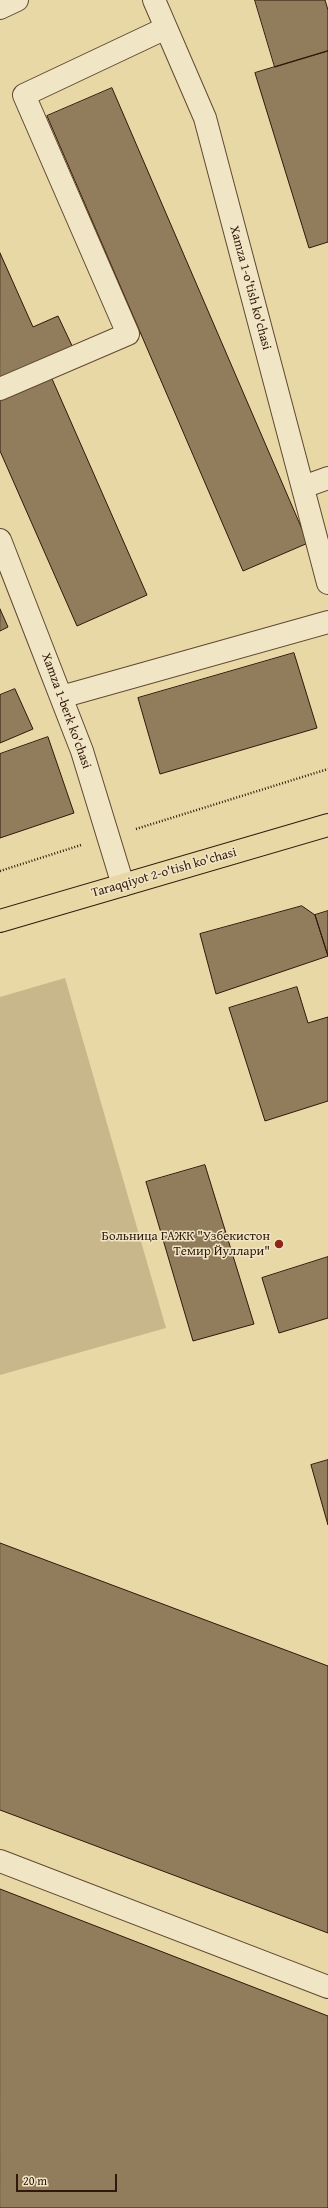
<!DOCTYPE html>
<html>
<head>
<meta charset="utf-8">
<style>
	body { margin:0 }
	#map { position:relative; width:328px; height:2208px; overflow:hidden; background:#e8d8a6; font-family:"Gentium Book Plus",serif }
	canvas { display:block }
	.scale { position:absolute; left:16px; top:2174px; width:101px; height:18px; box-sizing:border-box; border:2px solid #32180c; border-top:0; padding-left:5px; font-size:12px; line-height:14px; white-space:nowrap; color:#32180c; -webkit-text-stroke:3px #f0e6c5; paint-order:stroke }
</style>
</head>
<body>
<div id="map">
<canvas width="328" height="2208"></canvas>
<div class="scale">20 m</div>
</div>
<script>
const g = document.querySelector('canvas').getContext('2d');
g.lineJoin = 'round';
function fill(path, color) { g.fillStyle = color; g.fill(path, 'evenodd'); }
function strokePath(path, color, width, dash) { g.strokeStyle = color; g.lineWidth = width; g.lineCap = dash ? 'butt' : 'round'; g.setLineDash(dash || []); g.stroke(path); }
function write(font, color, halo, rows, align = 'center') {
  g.font = font + ' "Gentium Book Plus",serif'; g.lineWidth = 3; g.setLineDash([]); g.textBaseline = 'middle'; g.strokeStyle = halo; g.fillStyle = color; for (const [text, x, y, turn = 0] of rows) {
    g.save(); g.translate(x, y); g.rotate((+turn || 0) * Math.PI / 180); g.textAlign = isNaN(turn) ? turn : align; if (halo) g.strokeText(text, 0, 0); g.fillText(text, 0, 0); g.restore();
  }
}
const green = new Path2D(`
	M65,978L166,1328L0,1375V997Z`);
const building = new Path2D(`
	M255,0H325L328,10V51L275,67Z
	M328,51V242L309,248L255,73Z
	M112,88L308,543L243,571L47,116Z
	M0,253L33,327L58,316L75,352L0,385Z
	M49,372L147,595L77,626L0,451V394Z
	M0,609L8,627L0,631Z
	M294,653L317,728L160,774L138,698Z
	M15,689L33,729L0,743V695Z
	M48,737L74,813L0,838V754Z
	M302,906L315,915L328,956L216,994L200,934Z
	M328,911V956L315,915Z
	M297,987L308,1023L328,1017V1101L265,1121L229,1008Z
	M205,1165L254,1324L193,1341L146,1182Z
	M328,1257V1318L279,1333L262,1278Z
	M328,1460V1525L311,1465Z
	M0,1543L328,1666V1933L0,1810Z
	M0,1889L328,2016V2208H0Z`);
const path = new Path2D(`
	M136,829L328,769
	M0,871L81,845`);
const minor = new Path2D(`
	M154,0L205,118L328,583
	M0,8L17,0
	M0,389L128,334L24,95L166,28
	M303,487L328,478
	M0,540L82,751L123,885
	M61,697L328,622
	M0,1861L328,1987`);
const major = new Path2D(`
	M0,921L328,825`);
const markers = [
	[279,1244,5,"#8f2418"]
];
const streetNames = [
	["Xamza 1-o'tish ko'chasi",250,288,75],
	["Xamza 1-berk ko'chasi",66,711,70],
	["Taraqqiyot 2-o'tish ko'chasi",164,873,-16]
];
const poiNames = [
	["Больница ГАЖК \"Узбекистон",270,1237],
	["Темир Йуллари\"",270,1252]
];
fill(green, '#c9b78c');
fill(building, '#917c5c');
strokePath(building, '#32180c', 1);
strokePath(minor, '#604832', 24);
strokePath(major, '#32180c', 24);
strokePath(path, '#32180c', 2.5, [1, 2]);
strokePath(minor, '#f0e6c5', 22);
strokePath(major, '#e8d8a6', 22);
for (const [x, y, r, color] of markers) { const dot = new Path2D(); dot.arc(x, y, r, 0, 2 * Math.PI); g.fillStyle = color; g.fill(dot); strokePath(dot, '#f0e6c5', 1.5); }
write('13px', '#32180c', '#f0e6c5', streetNames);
write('13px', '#32180c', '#f0e6c5', poiNames, 'right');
</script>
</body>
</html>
